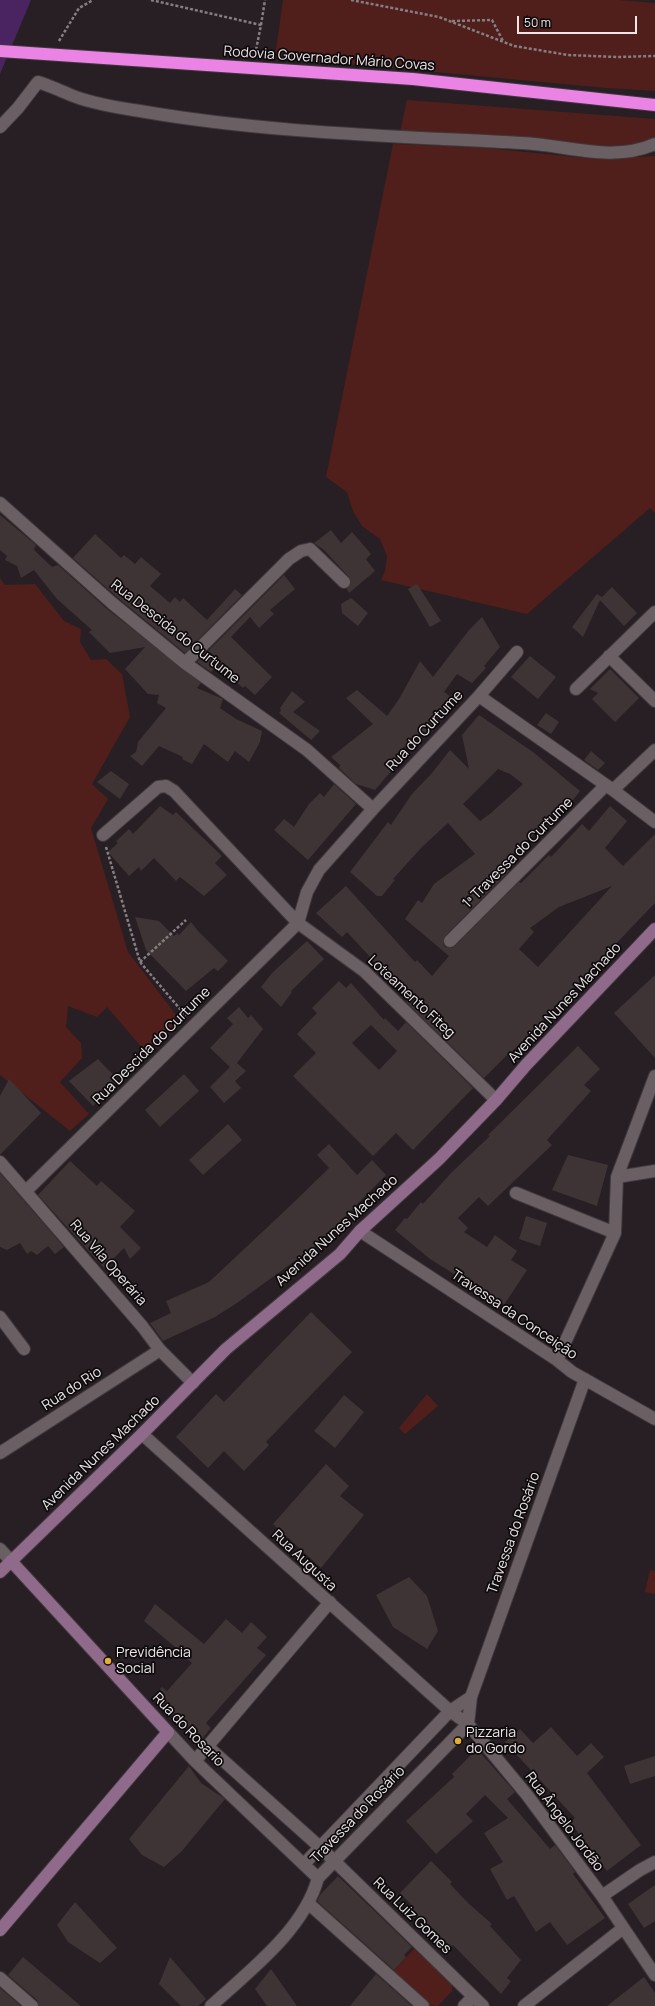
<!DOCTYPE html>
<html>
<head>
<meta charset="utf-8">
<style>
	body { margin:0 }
	#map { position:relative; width:655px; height:2006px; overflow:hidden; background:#271f23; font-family:Manrope,sans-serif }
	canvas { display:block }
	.scale { position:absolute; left:517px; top:16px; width:120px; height:18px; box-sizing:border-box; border:2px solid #ece6e9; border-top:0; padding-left:5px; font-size:12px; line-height:14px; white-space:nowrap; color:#ece6e9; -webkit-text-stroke:3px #0e0a0c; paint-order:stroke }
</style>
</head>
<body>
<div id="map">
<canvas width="655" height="2006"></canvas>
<div class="scale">50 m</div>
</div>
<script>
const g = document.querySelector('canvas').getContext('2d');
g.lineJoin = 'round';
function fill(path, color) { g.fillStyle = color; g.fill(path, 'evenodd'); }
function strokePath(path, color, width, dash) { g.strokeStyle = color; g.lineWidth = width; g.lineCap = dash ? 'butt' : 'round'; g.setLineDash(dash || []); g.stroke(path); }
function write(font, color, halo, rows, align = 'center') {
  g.font = font + ' Manrope,sans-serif'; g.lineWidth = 3.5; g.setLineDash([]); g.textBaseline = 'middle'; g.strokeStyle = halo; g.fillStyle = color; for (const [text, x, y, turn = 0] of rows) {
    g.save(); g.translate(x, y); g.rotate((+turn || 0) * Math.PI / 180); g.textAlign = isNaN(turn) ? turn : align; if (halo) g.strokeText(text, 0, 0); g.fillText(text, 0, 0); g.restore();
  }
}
const green = new Path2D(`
	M283,0H618L655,3V91L606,88L275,57Z
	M407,100L655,119V138L639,144L611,149L548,139L400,132Z
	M393,144L476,147L595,159L655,156V513L650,508L527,614L381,580L385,571L387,556L380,539L362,526L353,511L347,492L326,477Z
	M0,578L5,585L35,584L64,621L81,629L80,642L91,660L106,659L122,674L130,717L92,784L108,799L91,828L128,952L180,1020L145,1051L107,1007L97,1017L68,1006L66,1027L81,1043L82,1058L60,1082L89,1114L70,1131L0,1075Z
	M427,1394L438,1406L405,1434L399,1428Z
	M650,1570L655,1571V1594L645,1592Z
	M414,1949L452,1983V1991L438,2006L429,2005L392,1972Z`);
const water = new Path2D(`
	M0,0H31L0,74Z`);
const building = new Path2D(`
	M0,515L36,545L34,550L52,567L58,565L107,609L201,683L197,688L223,699L220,708L236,719L262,731L260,742L249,762L235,751L228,762L204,744L192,764L182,759L183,757L159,746L142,766L130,756L136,752L138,742L166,708L157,703L159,695L148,694L125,669L145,647L110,653L89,632L92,630L57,599L34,570L21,578L17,566L5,560L7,556L0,550Z
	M331,530L341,543L352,532L371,554L366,559L375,571L349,593L347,589L351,583L349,577L324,550L314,543Z
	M95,534L121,558L124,555L135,564L141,557L161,574L150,586L170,603L175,597L180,602L183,598L207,620L235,589L242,595L185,653L117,597L73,558Z
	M284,575L295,589L270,610L274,614L259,628L250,617L231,637L272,677L255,695L245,686L243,688L217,666L211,672L197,662Z
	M417,584L441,621L430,627L408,589Z
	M612,587L637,613L624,626L600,600L583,637L572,627L597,594L602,597Z
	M351,598L368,613L358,626L342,613L341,604Z
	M482,617L500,647L484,666L486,668L472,683L457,674L444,692L456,700L454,703L455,704L439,717L430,730L419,736L400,750L405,755L375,790L356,784L339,768L340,765L331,757L373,724L346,698L357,690L387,716L399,699L420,661L433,677L469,630Z
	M530,656L556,677L538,699L511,677Z
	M610,669L639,698L615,722L592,699L598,693L590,689Z
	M292,691L305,702L293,712L320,731L311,740L279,713L281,711L280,708Z
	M546,713L559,722L551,734L537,725Z
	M479,715L533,752L580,791L562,814L556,809L538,831L509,857L511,859L504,866L509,871L445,936L443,943L445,947L452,948L455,946L519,882L521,883L549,855L551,857L582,824L589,831L610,806L627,821L605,848L623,866L655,834V903L509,1055L508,1054L484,1078L406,1002L409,999L347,932L342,937L316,913L346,886L415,962L417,960L432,976L449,956L405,919L418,900L422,903L434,884L475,854L448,823L422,847L393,879L395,880L382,896H377L350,872L388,822L391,825L412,794L432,773L450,750L469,769L462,735ZM498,769L510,774L523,784L491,813L480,821L463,804ZM612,886L538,967L519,949L534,932L530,928L559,907Z
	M591,751L605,763L598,770L584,760Z
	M111,771L129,784L120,799L97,782Z
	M334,784L356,804L308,860L274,830L284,819L294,827L309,804L320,793L324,797Z
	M160,806L173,815L176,812L222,856L215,863L227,875L204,896L180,877L176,881L154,858L141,871L139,867L129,876L108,852L118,843L116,841L129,829L133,834Z
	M135,917L159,921L174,936L177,933L179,935L191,922L198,931L228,961L218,971L214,968L186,991L146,950Z
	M307,941L324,959L291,991L292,992L281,1007L261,987L272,973Z
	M655,975V1058L614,1013Z
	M339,981L346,988L351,983L384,1020L385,1018L398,1031L406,1022L473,1088L413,1150L396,1133L373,1156L293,1076L316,1053L297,1034L317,1013L312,1008ZM371,1025L397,1051L379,1070L352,1043Z
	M239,1007L248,1018L251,1015L263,1029L237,1063L246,1071L235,1081L241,1088L224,1103L210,1087L230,1067L210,1048L233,1024L227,1018Z
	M578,1046L600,1069L584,1085L591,1091L547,1140L552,1145L488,1206L479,1197L458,1218L468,1228L464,1232L487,1247L495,1235L517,1251L511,1260L527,1270L504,1305L430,1259L395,1230L405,1218L407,1219L421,1202L423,1204L451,1173L490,1136L488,1135Z
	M98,1059L119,1081L103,1093L105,1095L93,1106L69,1081Z
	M184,1074L199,1091L160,1127L145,1110Z
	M9,1079L41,1113L0,1155V1096Z
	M228,1124L242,1140L203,1175L189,1160Z
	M329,1144L357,1175L372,1160L386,1175L318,1244L237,1303L215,1317L163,1341L150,1323L171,1313L166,1301L209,1282L291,1205L329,1168L317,1155Z
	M568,1155L608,1165L597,1206L552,1190Z
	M70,1161L97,1186L101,1181L135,1211L120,1227L141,1248L130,1259L124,1248L104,1268L38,1195Z
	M0,1173L64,1247L55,1254L48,1246L37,1255L31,1251L27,1254L20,1243L7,1250L0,1247Z
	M526,1216L547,1223L540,1246L519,1239Z
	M311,1312L352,1352L266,1442L269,1445L244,1471L224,1451L208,1468L176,1437L216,1394L224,1402Z
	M344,1395L364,1412L335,1448L314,1431Z
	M326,1464L349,1486L340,1496L364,1515L321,1568L273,1524Z
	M409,1577L427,1596L438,1631L427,1649L393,1627L376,1595Z
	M155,1604L204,1644L226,1619L242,1633L251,1622L267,1637L257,1648L266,1655L206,1723L211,1728L200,1741L152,1699L162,1687L167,1691L192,1663L186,1658L187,1657L144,1621Z
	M551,1727L577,1756L591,1743L604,1757L587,1773L641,1845L607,1871L570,1822L575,1818L505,1742L520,1729L533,1743Z
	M477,1749L515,1792L507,1799L550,1849L555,1845L575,1872L573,1874L605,1918L567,1945L550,1922L536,1932L514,1896L507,1900L490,1869L503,1862L484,1833L508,1818L485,1795L466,1814L473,1821L436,1854L406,1821L454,1777L452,1774Z
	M655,1756V1776L630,1784L624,1766Z
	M189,1766L201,1783L225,1799L182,1851L164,1867L142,1855L129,1839Z
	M431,1861L452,1882L450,1884L469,1904L492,1924L490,1926L521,1960L507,1978L511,1981L501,1994L453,1945L451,1947L420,1916L418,1918L408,1908L411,1904L400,1893Z
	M338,1876L412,1947L404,1955L406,1957L394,1970L317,1901L320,1895Z
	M655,1885V1921L644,1928L628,1904Z
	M75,1902L117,1948L100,1963L68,1942L57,1925Z
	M23,1957L81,2006H39L37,2000L8,1975Z
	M170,1957L206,1999L198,2006H181L159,1984Z
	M271,1969L297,2006H267L255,1989Z
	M376,1974L412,2006H350Z
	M644,1977L655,1993V2006H607Z
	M0,1988L21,2006H0Z`);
const path = new Path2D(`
	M151,0L261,25L255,55
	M351,0L439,17L514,46L568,55L617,57L655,56
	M452,21L492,20L503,41
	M261,25L265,0
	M59,41L79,8L93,0
	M106,847L140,962L186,1016
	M140,962L186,920`);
const street = new Path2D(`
	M0,127L18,108L38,82C51,86 63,92 76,97C95,104 120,108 140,111C266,133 395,136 522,143C567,145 612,163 655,144
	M0,503L112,603L185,663L307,750L373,809
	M609,656L655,701
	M185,663L289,559L301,551L310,549L344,582
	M576,689L655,612
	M479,696L517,652
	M613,790L655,750
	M103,835L158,787L166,786L174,791L298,923L364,971L496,1100
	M450,941L606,785
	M0,1162L142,1326L160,1350L193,1383
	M617,1177L655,1171
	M26,1191L298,923L307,892L319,870L373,809L479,696L613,790L655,822
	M516,1193L615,1233
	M360,1231L557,1360L572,1372L655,1419
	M0,1317L24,1349
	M557,1360L615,1233L617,1177L655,1076
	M142,1434L450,1711L468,1724L527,1795L602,1896L655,1975
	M0,1453L160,1350
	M0,1549L11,1561
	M168,1732L195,1761L318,1878
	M207,1746L321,1848L483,2006
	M195,1761L330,1602
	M304,1864L450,1711L471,1697
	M318,1878L468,1724L471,1697L585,1379
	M602,1896L640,1870L655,1862
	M308,1903L423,2006
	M0,1978L32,2006
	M211,2006C249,1971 304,1930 318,1878
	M464,2006L473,1997
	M524,2006L622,1929`);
const secondary = new Path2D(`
	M0,1572L142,1434L226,1349L340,1254L360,1231L439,1159L496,1100L526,1065L655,929
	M0,1930L168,1732L11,1561`);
const highway = new Path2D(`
	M0,51L413,79L655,105`);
const markers = [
	[108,1661,4,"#e2af34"],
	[458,1741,4,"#e2af34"]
];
const streetNames = [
	["Rodovia Governador Mário Covas",329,59,4],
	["Rua Descida do Curtume",175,632,38],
	["Rua do Curtume",425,731,-47],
	["1ª Travessa do Curtume",518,853,-45],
	["Loteamento Fiteg",411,997,43],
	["Avenida Nunes Machado",565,1003,-47],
	["Rua Descida do Curtume",152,1046,-45],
	["Avenida Nunes Machado",337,1231,-42],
	["Rua Vila Operária",108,1263,49],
	["Travessa da Conceição",514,1315,34],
	["Rua do Rio",72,1389,-33],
	["Avenida Nunes Machado",101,1453,-44],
	["Travessa do Rosário",514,1533,-70],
	["Rua Augusta",304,1561,43],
	["Rua do Rosario",188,1730,46],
	["Travessa do Rosário",358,1815,-46],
	["Rua Ângelo Jordão",564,1822,53],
	["Rua Luiz Gomes",412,1916,44]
];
const poiNames = [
	["Previdência",116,1653],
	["Social",116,1669],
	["Pizzaria",466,1733],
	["do Gordo",466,1749]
];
fill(green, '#501f1b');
fill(water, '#492461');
fill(building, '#3f3435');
strokePath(street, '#40393d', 14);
strokePath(secondary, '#40393d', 14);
strokePath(highway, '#40393d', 14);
strokePath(path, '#857e82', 2.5, [3, 2]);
strokePath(street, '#6a6064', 12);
strokePath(secondary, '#906a8a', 12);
strokePath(highway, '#ea83e4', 12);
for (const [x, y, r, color] of markers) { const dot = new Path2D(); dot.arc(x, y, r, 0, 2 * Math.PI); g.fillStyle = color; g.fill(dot); strokePath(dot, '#0e0a0c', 1.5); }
write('14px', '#ece6e9', '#0e0a0c', streetNames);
write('14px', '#ece6e9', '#0e0a0c', poiNames, 'left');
</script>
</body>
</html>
